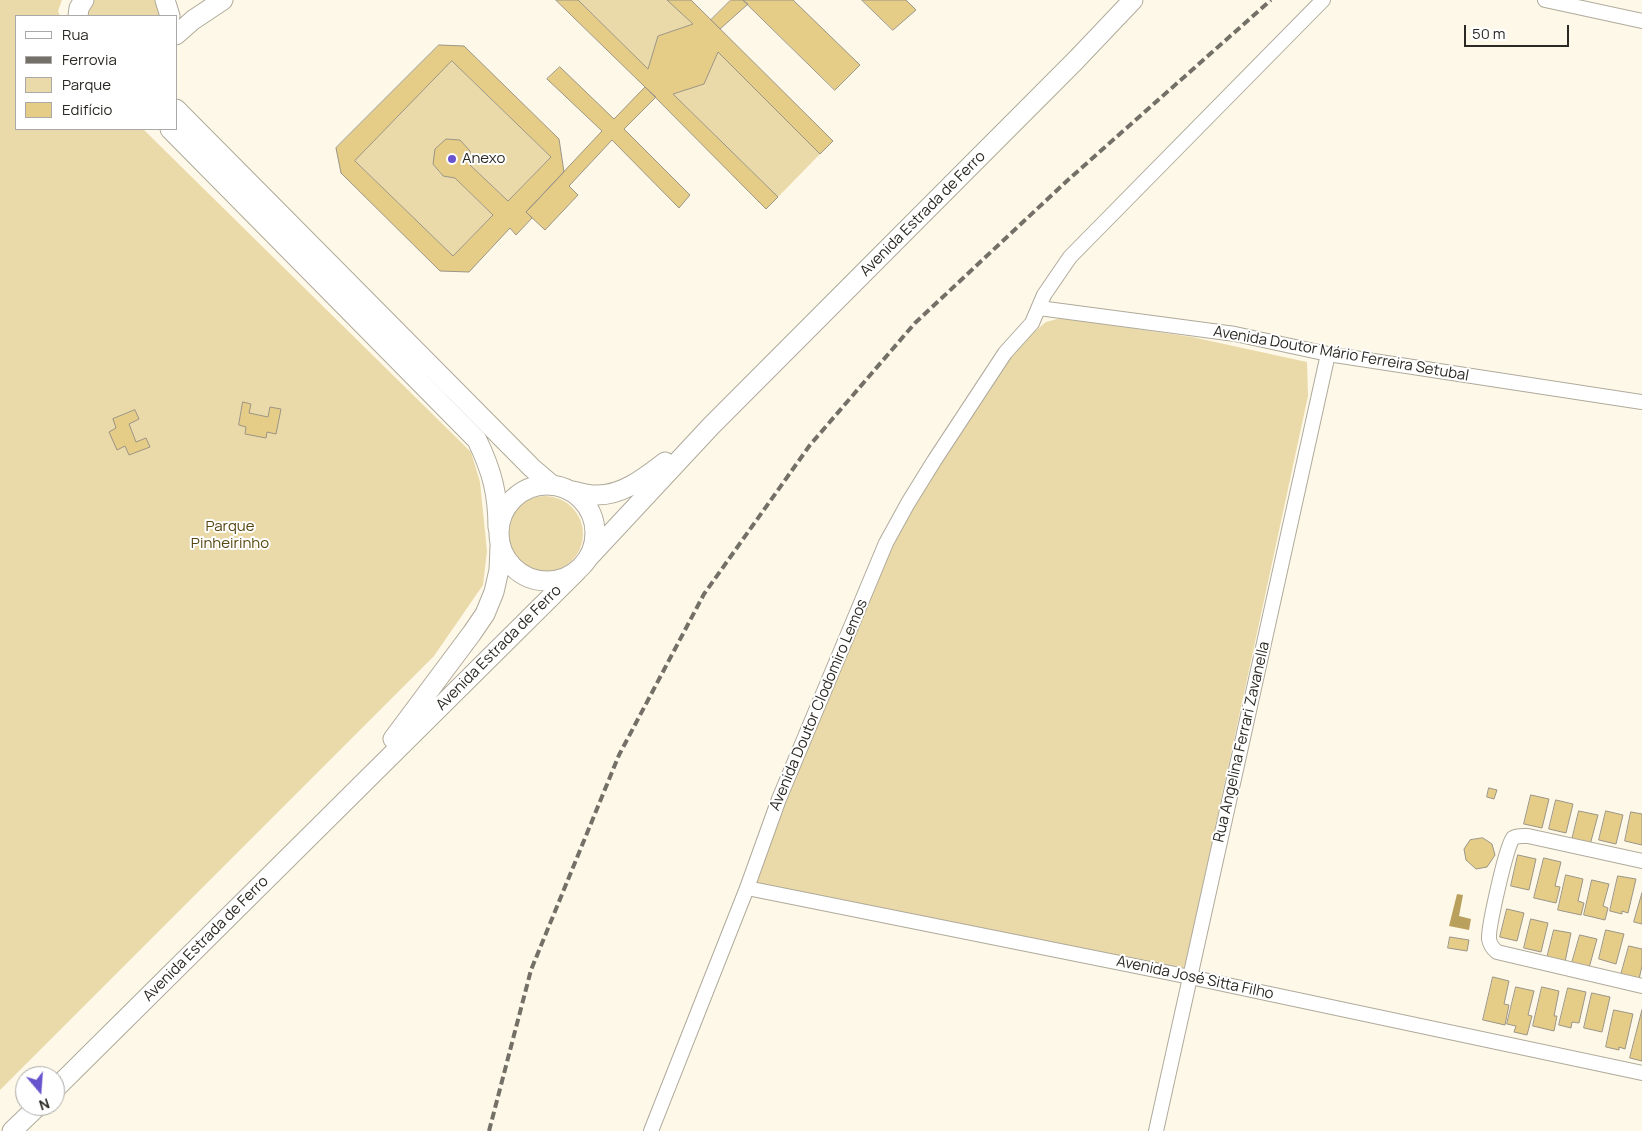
<!DOCTYPE html>
<html>
<head>
<meta charset="utf-8">
<style>
	body { margin:0 }
	#map { position:relative; width:1642px; height:1131px; overflow:hidden; background:#fef8e8; font-family:Manrope,sans-serif }
	canvas { display:block }
	.legend { position:absolute; left:15px; top:15px; width:162px; height:115px; box-sizing:border-box; background:#fff; border:1px solid #aaa9a7; margin:0; padding:6px 9px; list-style:none; font-size:15px; color:#2b2923 }
	.legend li { display:flex; align-items:center; gap:10px; height:25px }
	.legend b { width:25px; border:1px solid #aaa9a7 }
	.north { position:absolute; left:15px; top:1066px; width:50px; height:50px; box-sizing:border-box; background:#fff; border:1px solid #aaa9a7; border-radius:50%; rotate:162deg; font-size:14px; font-weight:700; line-height:20px; text-align:center; color:#2b2923 }
	.north::after { content:''; display:block; margin:auto; width:18px; height:22px; background:#6854cd; clip-path:polygon(50% 0,100% 100%,50% 72%,0 100%) }
	.scale { position:absolute; left:1464px; top:25px; width:105px; height:22px; box-sizing:border-box; border:2px solid #2b2923; border-top:0; padding-left:6px; font-size:15px; line-height:18px; white-space:nowrap; color:#2b2923; -webkit-text-stroke:4px #fff; paint-order:stroke }
</style>
</head>
<body>
<div id="map">
<canvas width="1642" height="1131"></canvas>
<ul class="legend">
<li><b style="height:6px;background:#fff"></b>Rua</li>
<li><b style="height:6px;background:#737067"></b>Ferrovia</li>
<li><b style="height:14px;background:#ebdaa9"></b>Parque</li>
<li><b style="height:14px;background:#e5cc87"></b>Edifício</li>
</ul>
<div class="north">N</div>
<div class="scale">50 m</div>
</div>
<script>
const g = document.querySelector('canvas').getContext('2d');
g.lineJoin = 'round';
function fill(path, color) { g.fillStyle = color; g.fill(path, 'evenodd'); }
function strokePath(path, color, width, dash) { g.strokeStyle = color; g.lineWidth = width; g.lineCap = dash ? 'butt' : 'round'; g.setLineDash(dash || []); g.stroke(path); }
function write(font, color, halo, rows, align = 'center') {
  g.font = font + ' Manrope,sans-serif'; g.lineWidth = 4; g.setLineDash([]); g.textBaseline = 'middle'; g.strokeStyle = halo; g.fillStyle = color; for (const [text, x, y, turn = 0] of rows) {
    g.save(); g.translate(x, y); g.rotate((+turn || 0) * Math.PI / 180); g.textAlign = isNaN(turn) ? turn : align; if (halo) g.strokeText(text, 0, 0); g.fillText(text, 0, 0); g.restore();
  }
}
const green = new Path2D(`
	M0,0H62L58,11L60,16H16V129H143L471,452L480,482L487,551L483,585L434,656L0,1090Z
	M92,0H159L165,16H86Z
	M578,0H667L693,24L658,36L648,69Z
	M718,52L820,154L778,197L673,94L704,83Z
	M452,61L551,157L508,201L470,165V151L460,140L446,139L433,164L442,176L455,178L493,215L453,256L355,161Z
	M1061,318L1192,337L1307,362L1308,396L1184,972L754,883L783,802L907,511L992,383L1021,343L1046,322Z
	M507 534a38 38 0 1 1 76 0a38 38 0 1 1-76 0Z`);
const water = new Path2D(`
	M1457,894L1463,895L1459,916L1471,919L1469,930L1449,926Z`);
const building = new Path2D(`
	M556,0H578L648,69L658,36L693,24L667,0H691L833,141L820,154L718,52L704,84L673,94L778,197L766,209L645,87Z
	M731,0H743L748,4L720,29L711,20Z
	M743,0H793L860,65L835,90Z
	M862,0H906L916,10L893,30Z
	M439,45L464,46L559,139L564,172L526,212L532,218L516,235L510,228L469,272L440,271L341,173L336,148ZM452,61L551,157L508,201L470,165V151L460,140L446,139L435,149L433,164L443,176L455,178L493,215L453,256L355,161Z
	M560,67L614,119L645,87L656,97L624,129L690,195L679,208L612,140L569,186L578,195L545,230L526,212L602,131L547,79Z
	M243,402L251,404L249,413L268,417L270,407L281,409L276,434L267,432L266,438L245,434L246,427L239,425Z
	M135,410L139,419L129,424L136,442L146,438L150,447L129,455L125,446L117,450L109,432L116,428L113,419Z
	M1489,788L1497,790L1494,799L1487,797Z
	M1531,795L1549,799L1542,828L1524,824Z
	M1556,800L1573,804L1566,833L1549,829Z
	M1579,811L1598,815L1590,845L1572,840Z
	M1606,811L1623,815L1616,844L1599,840Z
	M1631,812L1642,814V845L1625,841Z
	M1483,838L1492,844L1495,855L1487,867L1476,869L1466,860L1464,849L1470,840Z
	M1518,855L1536,859L1529,890L1511,886Z
	M1544,858L1561,862L1555,886L1560,887L1556,903L1534,898Z
	M1566,875L1583,879L1578,901L1584,903L1581,915L1558,910Z
	M1618,876L1636,879L1628,913L1622,911V914L1610,911Z
	M1592,880L1609,884L1603,906L1608,908L1605,920L1584,915Z
	M1642,893V924L1634,922Z
	M1507,909L1524,913L1517,941L1500,937Z
	M1531,919L1548,923L1541,952L1524,948Z
	M1554,930L1571,933L1565,962L1547,958Z
	M1606,930L1624,934L1616,964L1599,959Z
	M1580,935L1597,939L1589,968L1572,963Z
	M1450,937L1469,940L1467,951L1448,948Z
	M1629,946L1642,949V966L1639,979L1621,975Z
	M1493,977L1509,981L1504,1004L1509,1005L1505,1025L1483,1020Z
	M1516,987L1534,991L1528,1015L1532,1016L1527,1035L1514,1032L1516,1026L1507,1024Z
	M1542,987L1559,991L1554,1016H1557L1554,1031L1533,1026Z
	M1568,988L1586,992L1579,1023L1572,1022L1571,1028L1559,1025Z
	M1592,993L1610,997L1602,1032L1584,1028Z
	M1614,1010L1633,1014L1625,1049L1619,1047V1050L1606,1047Z
	M1642,1010V1061L1630,1058Z`);
const street = new Path2D(`
	M1545,0L1642,21
	M1039,308L1235,334L1328,354L1642,402
	M1642,861L1528,836C1523,836 1518,835 1513,838C1507,843 1488,928 1489,939C1490,945 1492,948 1497,952L1642,986
	M747,888L1190,977L1642,1073
	M651,1131L747,888L779,799L886,543L908,503L934,461L1005,353L1032,323L1044,295L1070,257L1323,0
	M1156,1131L1328,354`);
const secondary = new Path2D(`
	M165,0L170,16
	M78,16L79,8L84,0
	M176,35L193,20L223,0
	M176,109L532,468L552,485
	M170,129L477,440C492,471 498,494 498,528
	M499 533a48 48 0 1 1 96 0a48 48 0 1 1-96 0Z
	M572,491C579,492 587,495 595,495C622,496 644,478 665,462
	M589,557L711,426L1076,60L1133,0
	M393,739L472,633L485,614L494,592L499,570L500,547
	M55,1089L577,571
	M12,1131L38,1106`);
const rail = new Path2D(`
	M489,1131L531,970L619,755L704,594L810,445L915,323L1069,179L1271,0`);
const markers = [
	[452,159,5,"#6854cd"]
];
const poiNames = [
	["Anexo",462,159]
];
const streetNames = [
	["Avenida Estrada de Ferro",923,214,-45],
	["Avenida Doutor Mário Ferreira Setubal",1341,354,10],
	["Avenida Estrada de Ferro",499,648,-45],
	["Avenida Doutor Clodomiro Lemos",819,705,-67],
	["Rua Angelina Ferrari Zavanella",1242,742,-77],
	["Avenida Estrada de Ferro",206,939,-45],
	["Avenida José Sitta Filho",1195,978,12]
];
const parkNames = [
	["Parque",230,527],
	["Pinheirinho",230,544]
];
fill(green, '#ebdaa9');
fill(water, '#b9a15d');
fill(building, '#e5cc87');
strokePath(building, '#9b9586', 1);
strokePath(street, '#afaa9b', 16);
strokePath(secondary, '#afaa9b', 21);
strokePath(street, '#fff', 14);
strokePath(secondary, '#fff', 19);
strokePath(rail, '#737067', 4, [8, 4]);
for (const [x, y, r, color] of markers) { const dot = new Path2D(); dot.arc(x, y, r, 0, 2 * Math.PI); g.fillStyle = color; g.fill(dot); strokePath(dot, '#fff', 2); }
write('15px', '#2b2923', '#fff', poiNames, 'left');
write('15px', '#2b2923', '#fff', streetNames);
write('15px', '#57460f', '#fff', parkNames);
</script>
</body>
</html>
